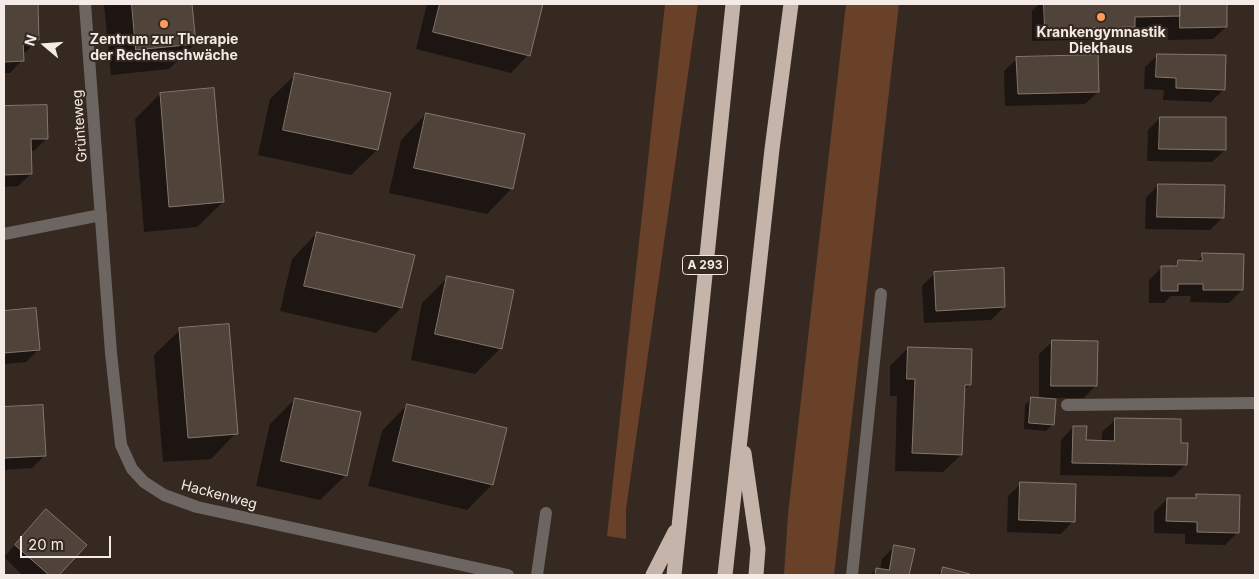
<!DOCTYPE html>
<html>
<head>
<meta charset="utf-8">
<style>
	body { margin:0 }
	#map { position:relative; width:1259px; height:579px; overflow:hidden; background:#352921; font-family:Inter,sans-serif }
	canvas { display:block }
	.frame { position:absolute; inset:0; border:5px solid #f4ebe6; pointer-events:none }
	.north { position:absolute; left:20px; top:20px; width:50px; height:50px; -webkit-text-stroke:4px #352921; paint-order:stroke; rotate:288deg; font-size:14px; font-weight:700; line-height:20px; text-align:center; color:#f4ebe6 }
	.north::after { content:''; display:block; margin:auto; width:18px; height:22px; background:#f4ebe6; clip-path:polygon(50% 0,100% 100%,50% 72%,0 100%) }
	.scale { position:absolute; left:20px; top:536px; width:91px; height:22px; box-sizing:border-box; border:2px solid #f4ebe6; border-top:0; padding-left:6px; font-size:15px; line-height:18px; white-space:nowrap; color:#f4ebe6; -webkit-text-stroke:4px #352921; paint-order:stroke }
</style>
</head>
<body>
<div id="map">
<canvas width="1259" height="579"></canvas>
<div class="frame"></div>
<div class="north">N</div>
<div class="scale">20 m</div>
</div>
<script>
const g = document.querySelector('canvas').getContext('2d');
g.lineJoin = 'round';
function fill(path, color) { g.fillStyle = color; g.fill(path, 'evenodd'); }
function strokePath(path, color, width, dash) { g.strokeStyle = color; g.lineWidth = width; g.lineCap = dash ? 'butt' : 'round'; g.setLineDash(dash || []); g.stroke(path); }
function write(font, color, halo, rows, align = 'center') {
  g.font = font + ' Inter,sans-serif'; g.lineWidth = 4; g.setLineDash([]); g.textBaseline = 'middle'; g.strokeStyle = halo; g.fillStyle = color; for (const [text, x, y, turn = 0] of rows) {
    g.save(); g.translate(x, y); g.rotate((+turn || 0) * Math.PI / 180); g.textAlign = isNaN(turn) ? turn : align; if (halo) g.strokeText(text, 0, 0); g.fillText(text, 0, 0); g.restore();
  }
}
const green = new Path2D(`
	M665,4H698L626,509V539L607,536Z
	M846,4H899L834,575H784L788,514Z`);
const shadow = new Path2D(`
	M4,4H37L38,39L26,52H22V60L10,73H4Z
	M104,4H191L195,44L169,69L111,75Z
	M427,4H541L528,55L511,73L416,49Z
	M1039,4H1226V27L1213,39L1168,40V28L1131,29L1121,39L1032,41V11Z
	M1158,55L1224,89L1211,102L1163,100L1164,90L1144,89L1145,67Z
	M1017,59L1098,92L1085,104L1005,106L1004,71Z
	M296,74L377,150L351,175L258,155L270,99Z
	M160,94L223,202L197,227L144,232L135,119Z
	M46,106L47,138L34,151H30L31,174L18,186L4,187V108Z
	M426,114L512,188L487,214L389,193L401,140Z
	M1160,118L1225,150L1212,162L1147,161L1148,130Z
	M1158,185L1223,217L1210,230L1145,229L1146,198Z
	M317,233L401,308L376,333L280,311L292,259Z
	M1203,255L1242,290L1229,303L1190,302L1191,296H1171L1164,303H1149V280L1162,267H1173L1178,262H1196Z
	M935,273L1004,307L991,320L924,323L922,286Z
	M448,277L501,348L475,374L411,360L422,303Z
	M35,310L39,349L26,362L4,364V313Z
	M180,330L236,433L211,459L163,462L154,355Z
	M1052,342L1096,385L1084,398H1055L1053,424L1046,431L1024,429L1025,405L1031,399H1039V354Z
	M908,348L970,385L963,391L961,455L943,472L895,471L897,396H890V366Z
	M295,399L346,475L320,500L256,486L270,424Z
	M407,405L492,485L467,510L368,486L382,431Z
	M4,409L45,455L32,468L4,470Z
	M1115,420L1179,444L1186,464L1173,477L1060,475L1061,440L1073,427L1085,442H1102V432Z
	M1021,484L1073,521L1061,534L1007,532L1008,496Z
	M1197,495L1238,532L1225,545L1185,544V534L1154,533V512L1167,499H1193Z
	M46,511L85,545L58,575H22L4,557Z
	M895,546L914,550L908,575H870L877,569L880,570L882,559Z
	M943,569L969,575H937Z`);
const building = new Path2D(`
	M4,4H38L39,40H23L24,61L4,62Z
	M132,4H192L196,44L136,50Z
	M440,4H543L530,56L433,32Z
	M1044,4H1180V16L1135,17V27L1045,29Z
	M1180,4H1227V27L1180,28Z
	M1157,54L1226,55L1225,90L1176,88V78L1156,77Z
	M1098,55L1099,92L1018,94L1016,57Z
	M295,73L391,93L378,150L283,130Z
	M214,88L224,202L169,207L160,93Z
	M47,105L48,139H31L32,174L4,175V106Z
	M426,113L525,134L513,189L414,168Z
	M1160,117H1226V150L1159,149Z
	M1158,184L1225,185L1224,218L1157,217Z
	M317,232L415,255L402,308L304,286Z
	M1202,253L1244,254L1243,290H1203V284H1178V291H1161V266H1177L1178,260L1202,261Z
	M1004,268L1005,307L936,311L934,272Z
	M447,276L514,290L502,349L435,334Z
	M36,308L40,350L4,353V311Z
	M229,324L238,434L188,438L179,328Z
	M1052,340L1098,341L1097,386H1051Z
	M908,347L972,349L971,385H965L962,455L912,453L915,379H907Z
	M1031,397L1056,399L1054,425L1029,423Z
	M295,398L361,412L347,476L281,461Z
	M407,404L507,428L493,485L393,461Z
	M43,405L46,456L4,458V407Z
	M1115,418L1181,419V443H1188L1187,465L1072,463L1073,426H1087L1086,440L1114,441Z
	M1020,482L1076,484L1075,522L1019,520Z
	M1196,494L1240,495L1239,533L1197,532V522L1166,521L1167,498H1196Z
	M46,509L87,545L59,575H49L15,545Z
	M894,545L915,549L909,575H875L876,568L889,570Z
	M943,567L970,574V575H941Z`);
const service = new Path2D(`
	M1067,405L1255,403
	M537,575L546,513
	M852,575L881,294`);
const minor = new Path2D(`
	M85,4L111,353L121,445L132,469L144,482L164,495L197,507L508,575
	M4,234L101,215`);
const motorway = new Path2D(`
	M744,453L758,549L756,575
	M653,575L675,532
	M674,575L733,4
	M725,575L772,149L791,4`);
const markers = [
	[1101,17,5,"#fe9c58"],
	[164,24,5,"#fe9c58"]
];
const shields = [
	[705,265,45]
];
const shieldNames = [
	["A 293",705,265]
];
const poiNames = [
	["Krankengymnastik",1101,33],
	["Diekhaus",1101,49],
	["Zentrum zur Therapie",164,40],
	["der Rechenschwäche",164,56]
];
const streetNames = [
	["Grünteweg",80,126,-94],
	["Hackenweg",219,495,15]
];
fill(green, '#684128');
fill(shadow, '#0007');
fill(building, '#50433a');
strokePath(building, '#85766d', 1);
strokePath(service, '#6c6561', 12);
strokePath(minor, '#6c6561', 12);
strokePath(motorway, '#c4b4aa', 15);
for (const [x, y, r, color] of markers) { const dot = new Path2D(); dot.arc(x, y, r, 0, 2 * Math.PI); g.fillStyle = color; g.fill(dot); strokePath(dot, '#352921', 2); }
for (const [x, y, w] of shields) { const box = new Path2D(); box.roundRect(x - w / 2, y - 9.5, w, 19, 4); g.fillStyle = '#352921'; g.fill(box); strokePath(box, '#f4ebe6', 1); }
write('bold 12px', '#f4ebe6', null, shieldNames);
write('bold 14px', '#f4ebe6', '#352921', poiNames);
write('14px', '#f4ebe6', '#352921', streetNames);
</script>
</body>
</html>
